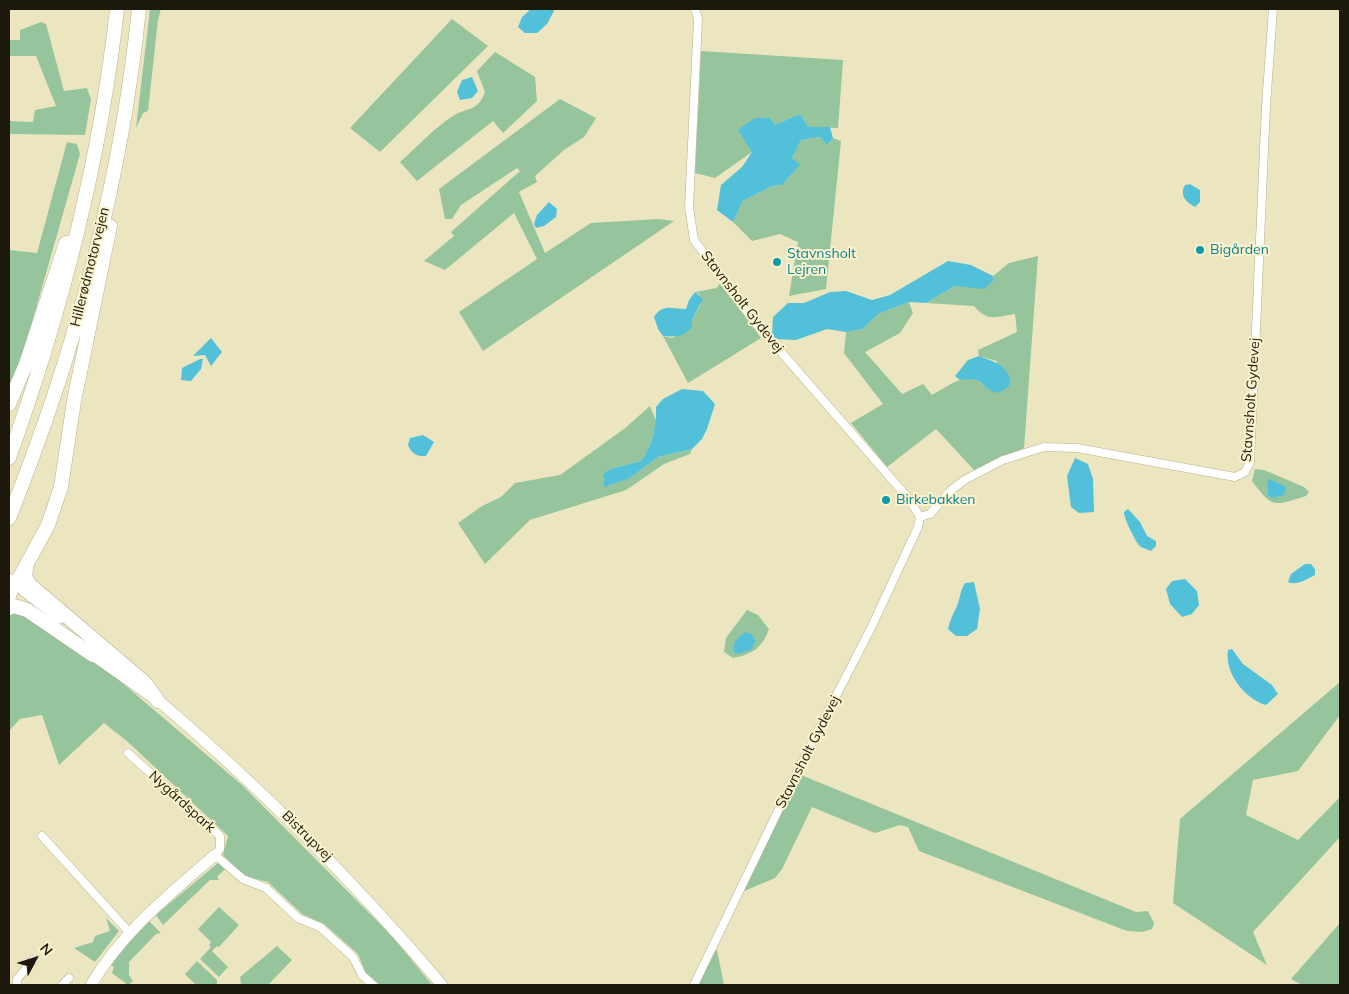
<!DOCTYPE html>
<html>
<head>
<meta charset="utf-8">
<style>
	body { margin:0 }
	#map { position:relative; width:1349px; height:994px; overflow:hidden; background:#ece6c0; font-family:Mulish,sans-serif }
	canvas { display:block }
	.frame { position:absolute; inset:0; border:10px solid #1c190c; pointer-events:none }
	.north { position:absolute; left:10px; top:934px; width:50px; height:50px; -webkit-text-stroke:4px #faf3cd; paint-order:stroke; rotate:50deg; font-size:14px; font-weight:700; line-height:20px; text-align:center; color:#1c190c }
	.north::after { content:''; display:block; margin:auto; width:18px; height:22px; background:#1c190c; clip-path:polygon(50% 0,100% 100%,50% 72%,0 100%) }
</style>
</head>
<body>
<div id="map">
<canvas width="1349" height="994"></canvas>
<div class="frame"></div>
<div class="north">N</div>
</div>
<script>
const g = document.querySelector('canvas').getContext('2d');
g.lineJoin = 'round';
function fill(path, color) { g.fillStyle = color; g.fill(path, 'evenodd'); }
function strokePath(path, color, width, dash) { g.strokeStyle = color; g.lineWidth = width; g.lineCap = dash ? 'butt' : 'round'; g.setLineDash(dash || []); g.stroke(path); }
function write(font, color, halo, rows, align = 'center') {
  g.font = font + ' Mulish,sans-serif'; g.lineWidth = 4; g.setLineDash([]); g.textBaseline = 'middle'; g.strokeStyle = halo; g.fillStyle = color; for (const [text, x, y, turn = 0] of rows) {
    g.save(); g.translate(x, y); g.rotate((+turn || 0) * Math.PI / 180); g.textAlign = isNaN(turn) ? turn : align; if (halo) g.strokeText(text, 0, 0); g.fillText(text, 0, 0); g.restore();
  }
}
const green = new Path2D(`
	M150,9H161L158,20L148,111L143,113L136,128Z
	M452,19L488,46L380,152L350,128Z
	M41,22L46,24L64,91L87,88L91,99L85,135L9,134V121L33,122L35,110L56,106L36,56H9V40H20V30Z
	M701,51L843,60L838,128L808,127L800,114L775,125L770,118L752,152L715,178L695,173Z
	M495,52L535,77L537,101L503,133L493,121L417,181L400,162C417,147 434,128 453,116C467,107 478,112 485,92L477,71Z
	M560,99L596,118L584,137L564,150L535,176L537,182L519,192L545,253L591,223L659,219L674,221L483,351L459,312L537,259L514,213L445,270L424,261L454,236L451,232L520,171L517,168L461,205L452,219H445L439,189Z
	M821,137L827,145L833,138L841,141L826,289L789,296L798,242L780,234L752,241L733,222L743,201L772,186L782,185L799,166L792,158L801,140Z
	M67,142L77,144L80,154L25,347L9,387V250L37,253Z
	M1038,256L1024,448L974,470L936,429L887,467L851,423L883,404L844,353L846,332L863,329L878,314L909,302L913,313L900,333L865,352L902,394L923,384L932,395C954,383 970,367 990,391L997,361L979,356L978,350L1017,332L1015,314C996,317 987,322 974,306L926,303L955,286L994,280L993,276L1009,263Z
	M720,283L761,338L688,383L663,336L672,338L692,327V320L701,304L699,294L695,292L717,288Z
	M650,406L657,423L648,450L641,461L610,469L603,474V481L630,478L658,457L692,449L690,454L664,464L626,490L530,520L485,564L458,523L482,506L501,497L515,483L560,475L624,429Z
	M1255,469L1264,470L1304,487L1309,492L1306,496C1274,506 1273,509 1252,481Z
	M747,610L758,615L769,629C762,648 753,654 733,658L724,652L726,638Z
	M22,611L106,669L242,785L393,937L432,985H380L366,973L358,954L324,924L302,914L268,882L244,876L223,855L228,836L128,742L104,723L59,765L42,715L20,719L9,731V613Z
	M1340,682V715L1298,771L1253,780L1246,815L1298,840L1340,797V837L1253,932L1267,965L1173,903L1180,819Z
	M801,775L1136,912L1148,911L1154,923L1152,929L1142,932L1127,931L919,851L908,827L900,825L875,833L812,807L782,869L775,878L742,892L786,800Z
	M219,862L228,871L225,869L217,877L219,880H210L163,925L156,915Z
	M219,907L239,925L219,947L217,946L212,951L228,967L219,977L200,959L211,947L209,945L211,942L198,929Z
	M106,918L119,931L95,962L74,948L93,942L95,936L110,931Z
	M148,920L161,933L156,934L129,962V975L133,981L128,985L112,973L114,967L111,965L125,945Z
	M1340,923V985H1302L1291,979Z
	M277,946L292,960L268,985H241L240,977Z
	M717,950L724,985H698L715,952Z
	M197,961L217,980V985H196L185,974Z`);
const water = new Path2D(`
	M531,9H555L547,24L537,33H525L518,27L522,17Z
	M472,77L478,91L472,98L460,100L457,92L462,80Z
	M800,114L808,127H830L833,138L827,145L820,137L801,140L792,158L800,165L782,185L772,186L743,201L733,222L717,210L721,185L742,167L752,152L738,130L755,118H770L775,125Z
	M1190,184L1200,190V202L1195,207C1186,202 1179,195 1185,185Z
	M549,202L557,209L556,217L544,226L536,228L534,224L537,215Z
	M948,261L971,265L993,276L994,280L984,289L955,286L926,303L909,302L878,314L863,329L846,332L827,329L796,340L775,339L772,334L773,317L788,303H804L830,292L846,291L872,300L890,295Z
	M695,292L703,299L692,320V327C684,337 675,337 663,336L658,329L654,317C662,303 674,309 686,309L689,300Z
	M211,338L222,352L211,366L205,355L193,356Z
	M979,356C994,362 1006,364 1011,381L1008,387L998,393C978,389 989,376 960,380L955,376L968,360Z
	M200,359H203L201,369L191,381L181,380L182,368Z
	M682,389L703,391L715,404L707,429L702,439L692,449L658,457L630,478L604,487L603,474L610,469L641,461C652,445 657,427 656,407L663,399Z
	M423,435L434,442L426,456C417,457 411,453 408,445L410,438Z
	M1075,458L1088,464L1093,479L1094,512L1079,513L1071,507L1067,476Z
	M1270,479L1286,487L1284,495L1272,498L1268,495L1267,482Z
	M1128,509L1140,522L1147,536L1156,541V546L1151,551C1148,550 1144,548 1141,547C1137,545 1123,517 1124,512Z
	M1305,564H1311L1315,569V575C1307,579 1297,586 1288,582L1291,574Z
	M1185,579L1197,591L1199,605L1192,614L1182,617L1170,604L1166,589L1172,581Z
	M974,582L980,609L977,629L967,636H956L948,629C950,620 953,614 957,606C960,598 960,591 965,583Z
	M745,632L751,634L756,641L751,650L736,654L733,650L735,641Z
	M1232,649L1243,664L1272,685L1278,694L1266,705C1245,699 1224,673 1228,650Z`);
const street = new Path2D(`
	M920,517L930,514L951,490L966,479L1003,460L1044,447L1077,448L1235,477L1245,472L1250,462L1266,106L1273,9
	M128,753L220,836V849L215,855L243,879L266,888L298,918L320,927L353,957L362,975L373,985
	M42,836L129,932
	M17,985V979L33,960
	M62,985L69,978
	M694,985L792,782L872,626L918,527L920,517L909,499L755,322L694,240L689,207L698,19L695,9`);
const secondary = new Path2D(`
	M9,579L59,618
	M86,650L151,696
	M152,695C257,784 353,880 442,985
	M91,985C122,932 169,895 215,855`);
const highway = new Path2D(`
	M9,404L26,364L66,243
	M9,458C61,313 100,162 117,9
	M9,518C74,356 121,183 139,9
	M26,569L25,577L30,585L144,682L158,701
	M16,584L48,525L61,487L74,401L110,226
	M9,596L10,593
	M9,608L14,606L27,610L93,655`);
const markers = [
	[1200,250,5,"#0f9aa8"],
	[777,262,5,"#0f9aa8"],
	[886,500,5,"#0f9aa8"]
];
const cultureNames = [
	["Bigården",1210,250],
	["Stavnsholt",787,254],
	["Lejren",787,270],
	["Birkebakken",896,500]
];
const streetNames = [
	["Hillerødmotorvejen",90,267,-76],
	["Stavnsholt Gydevej",742,302,52],
	["Stavnsholt Gydevej",1251,400,-86],
	["Stavnsholt Gydevej",808,752,-63],
	["Nygårdspark",182,802,42],
	["Bistrupvej",307,836,45]
];
fill(green, '#95c49d');
fill(water, '#53c0da');
strokePath(street, '#b7b08c', 9);
strokePath(secondary, '#b7b08c', 12);
strokePath(highway, '#b7b08c', 15);
strokePath(street, '#fff', 8);
strokePath(secondary, '#fff', 11);
strokePath(highway, '#fff', 14);
for (const [x, y, r, color] of markers) { const dot = new Path2D(); dot.arc(x, y, r, 0, 2 * Math.PI); g.fillStyle = color; g.fill(dot); strokePath(dot, '#faf3cd', 2); }
write('14px', '#0d838f', '#faf3cd', cultureNames, 'left');
write('14px', '#1c190c', '#faf3cd', streetNames);
</script>
</body>
</html>
